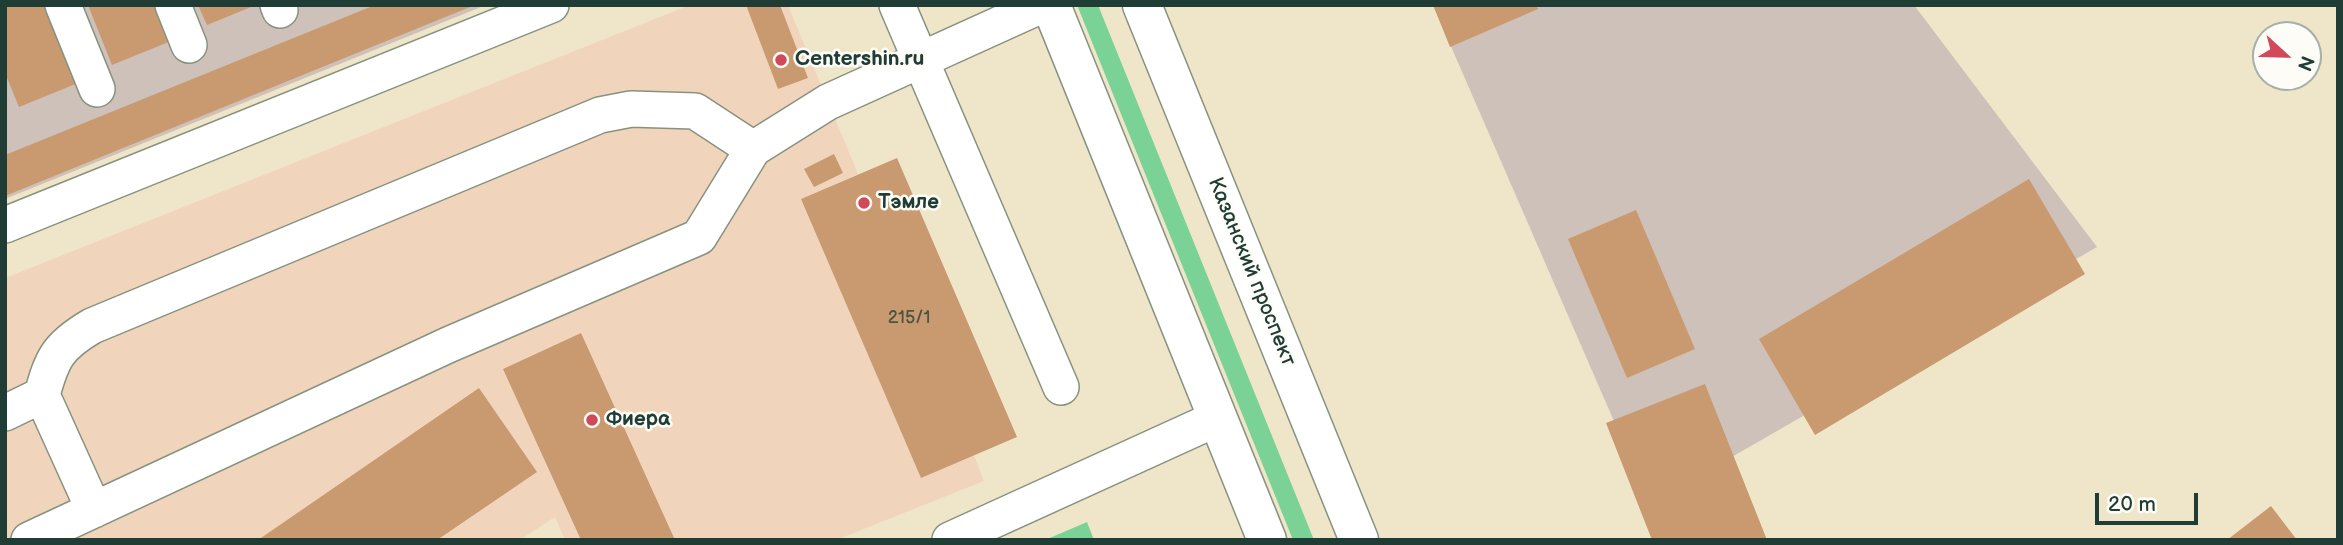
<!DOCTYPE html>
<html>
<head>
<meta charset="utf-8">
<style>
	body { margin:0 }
	#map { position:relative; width:2343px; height:545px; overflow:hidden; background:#efe6ca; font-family:"Balsamiq Sans",sans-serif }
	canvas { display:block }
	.frame { position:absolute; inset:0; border:7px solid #1f3d34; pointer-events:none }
	.north { position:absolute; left:2252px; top:21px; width:70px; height:70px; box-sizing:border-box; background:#fdfcf7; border:2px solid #a4b0a9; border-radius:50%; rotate:112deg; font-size:19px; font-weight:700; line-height:28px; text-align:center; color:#1f3d34 }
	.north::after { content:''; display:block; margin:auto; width:24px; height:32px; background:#d1495b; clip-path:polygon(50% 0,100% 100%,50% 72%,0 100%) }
	.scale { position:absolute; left:2095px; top:493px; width:103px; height:32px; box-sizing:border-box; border:4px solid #1f3d34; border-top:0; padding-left:9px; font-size:21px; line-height:24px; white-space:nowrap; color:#1f3d34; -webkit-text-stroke:5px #fdfcf7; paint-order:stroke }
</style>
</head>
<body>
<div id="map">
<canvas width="2343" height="545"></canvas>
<div class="frame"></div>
<div class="north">N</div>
<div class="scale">20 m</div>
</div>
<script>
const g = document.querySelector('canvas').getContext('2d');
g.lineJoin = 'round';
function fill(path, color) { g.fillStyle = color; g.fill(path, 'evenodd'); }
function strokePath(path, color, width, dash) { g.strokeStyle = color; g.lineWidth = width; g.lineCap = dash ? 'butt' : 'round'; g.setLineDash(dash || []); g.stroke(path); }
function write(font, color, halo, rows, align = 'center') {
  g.font = font + ' "Balsamiq Sans",sans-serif'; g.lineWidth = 5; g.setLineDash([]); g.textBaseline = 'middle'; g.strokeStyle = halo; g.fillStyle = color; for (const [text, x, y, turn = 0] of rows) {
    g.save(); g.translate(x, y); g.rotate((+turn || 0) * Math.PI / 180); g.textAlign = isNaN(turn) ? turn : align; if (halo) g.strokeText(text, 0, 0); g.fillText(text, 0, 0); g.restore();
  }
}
const built = new Path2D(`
	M690,5H788L858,174L802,199L974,455L984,481L836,540H565L555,517L520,540H5V278Z`);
const industrial = new Path2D(`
	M5,5H486L5,199Z
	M1433,5H1914L2097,247L1650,504Z`);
const green = new Path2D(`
	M1077,5H1098L1314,540H1293Z
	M1087,522L1094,540H1045Z`);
const building = new Path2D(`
	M5,5H46L78,83L19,107L5,73Z
	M88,5H156L171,41L112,65Z
	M198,5H256L207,25Z
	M375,5H475L5,196V155Z
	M746,5H780L808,78L778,89Z
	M1433,5H1536L1538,9L1450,47Z
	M834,154L843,173L814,187L804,169Z
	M897,158L1017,437L921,478L801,199Z
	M2029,179L2085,274L1815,435L1759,339Z
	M1636,210L1695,349L1627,378L1568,239Z
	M581,333L675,540H581L503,369Z
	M1705,384L1767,540H1652L1606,423Z
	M479,388L537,472L437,540H258Z
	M2271,506L2297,540H2227Z`);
const minor = new Path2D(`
	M63,5L97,89
	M173,5L189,45
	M278,5L280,10
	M897,5L1061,387
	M5,225L551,5
	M42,395C52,358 58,346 92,326L600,115L631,109L695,111L753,149
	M5,413L42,395L94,510
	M29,540L448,345L699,237L753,149L828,102L1042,5
	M950,540L1218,418`);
const major = new Path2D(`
	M1051,5L1267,540
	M1142,5L1359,540`);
const markers = [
	[781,60,7,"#d1495b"],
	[864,203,7,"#d1495b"],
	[592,420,7,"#d1495b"]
];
const numberNames = [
	["215/1",909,318]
];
const poiNames = [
	["Centershin.ru",795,60],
	["Тэмле",878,203],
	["Фиера",606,420]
];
const streetNames = [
	["Казанский проспект",1251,272,68]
];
fill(built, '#f0d5bc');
fill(industrial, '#cec1b9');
fill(green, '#7ad297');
fill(building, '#c99a70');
strokePath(minor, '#87927f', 38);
strokePath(major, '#87927f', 41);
strokePath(minor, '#fff', 35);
strokePath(major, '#fff', 38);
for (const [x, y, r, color] of markers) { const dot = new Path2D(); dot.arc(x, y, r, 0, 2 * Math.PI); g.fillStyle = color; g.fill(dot); strokePath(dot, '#fdfcf7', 2.5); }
write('18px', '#4a5443', null, numberNames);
write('bold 21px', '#1f3d34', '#fdfcf7', poiNames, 'left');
write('21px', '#1f3d34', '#fdfcf7', streetNames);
</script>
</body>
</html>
